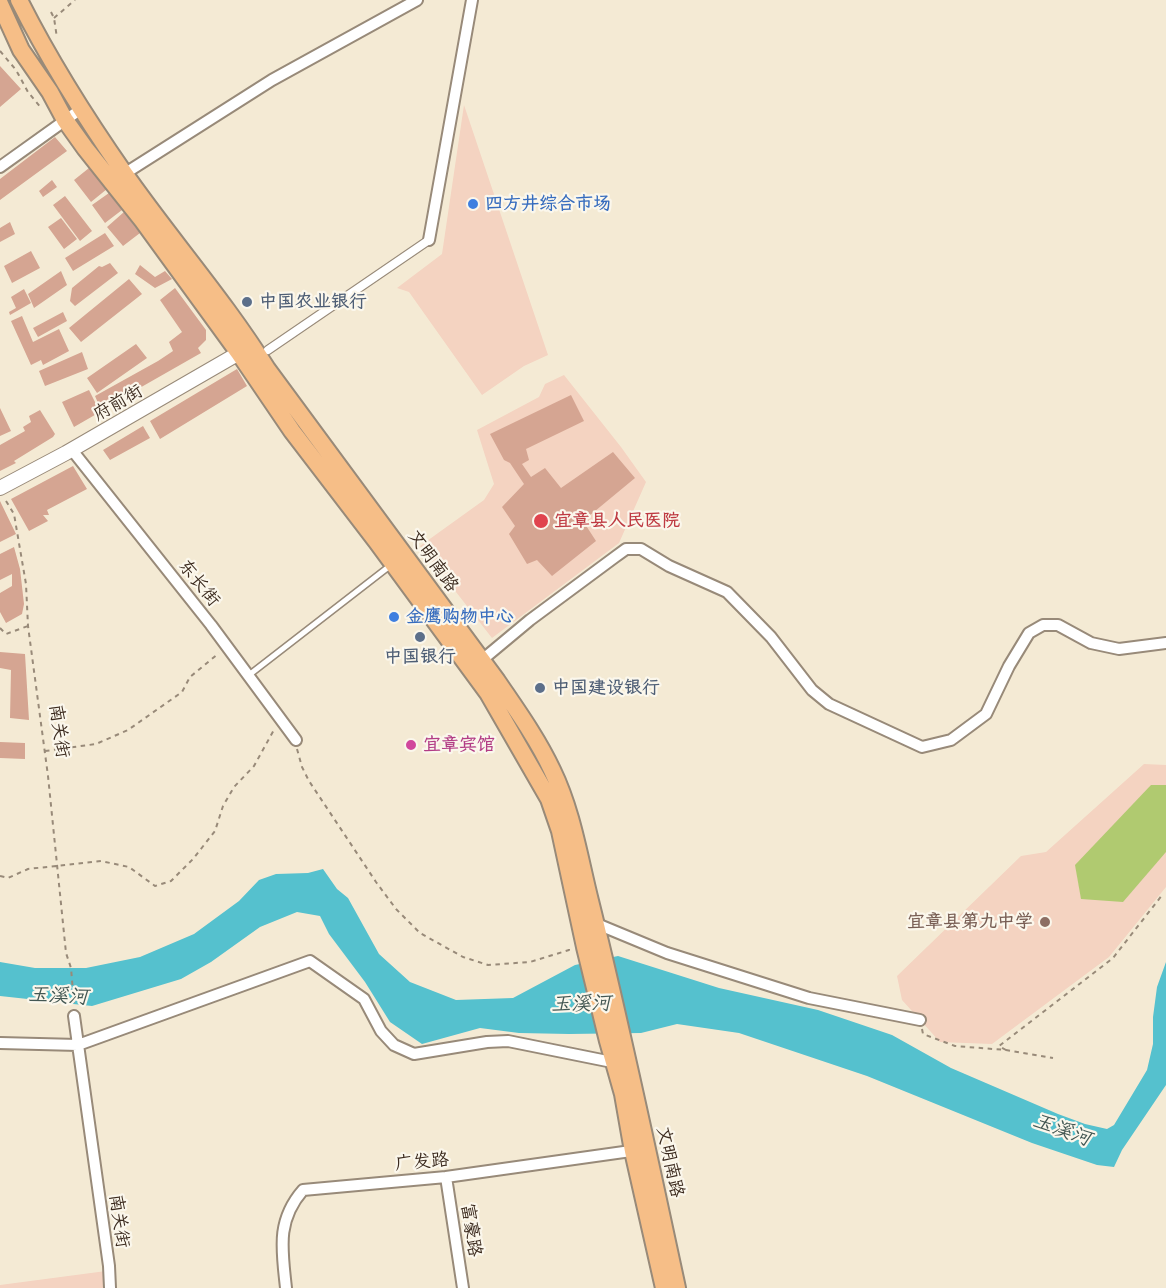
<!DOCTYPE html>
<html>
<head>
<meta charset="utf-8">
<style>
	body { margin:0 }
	canvas { display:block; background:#f4ead4 }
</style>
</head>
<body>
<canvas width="1166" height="1288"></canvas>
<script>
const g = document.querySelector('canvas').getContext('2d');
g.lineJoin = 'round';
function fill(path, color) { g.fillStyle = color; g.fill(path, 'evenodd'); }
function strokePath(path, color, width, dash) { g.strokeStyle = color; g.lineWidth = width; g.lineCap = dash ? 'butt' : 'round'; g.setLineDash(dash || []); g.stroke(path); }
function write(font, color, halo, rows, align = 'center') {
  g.font = font + ' Delius,"LXGW WenKai TC",sans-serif'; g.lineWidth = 4.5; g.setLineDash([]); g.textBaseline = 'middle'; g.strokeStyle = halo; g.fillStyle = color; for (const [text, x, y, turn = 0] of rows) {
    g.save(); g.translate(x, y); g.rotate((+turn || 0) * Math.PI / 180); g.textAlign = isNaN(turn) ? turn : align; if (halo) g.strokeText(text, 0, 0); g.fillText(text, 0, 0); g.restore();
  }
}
const built = new Path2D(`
	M464,105L548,355L524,366L482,395L409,292L397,288L442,254Z
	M564,375L621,447L646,482L619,543L492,638L420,546L484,500L494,484L477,430L539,397L545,384Z
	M1144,764L1166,765V887L1109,957L992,1044L940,1042L902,1000L897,976L1021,856L1046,852Z
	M106,1271L107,1288H0V1285Z`);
const green = new Path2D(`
	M1151,785H1166V852L1123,902L1081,899L1075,865Z`);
const water = new Path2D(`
	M323,869L337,889L348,898L379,954L410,982L456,1000L513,998L575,965L618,956L719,988L818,1010L892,1035L951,1068L1058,1114L1085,1124L1107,1129L1114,1125L1147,1070L1153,1044V1017L1157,987L1166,962V1085L1122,1150L1114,1167L1097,1165L1032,1143L867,1076L739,1033L677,1024L641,1033L569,1034L519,1033L480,1028L422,1044L390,1022L365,982L329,934L320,916L297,912L260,927L211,962L181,979L92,1006L0,996V962L35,968H86L140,957L194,934L239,901L259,880L276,874L308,873Z`);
const building = new Path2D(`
	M0,66L21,89L0,107Z
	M55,137L67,151L0,200V179Z
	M89,168L107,189L91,202L74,180Z
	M52,180L57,187L43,197L39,191Z
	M109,193L122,210L105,223L92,205Z
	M65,196L92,231L80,241L53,205Z
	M124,212L140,233L123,246L107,227Z
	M61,218L77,239L64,249L48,227Z
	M10,222L15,234L0,242V228Z
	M105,233L114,246L73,271L65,258Z
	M31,251L40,268L12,283L4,266Z
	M110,263L118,273L75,306L70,301L72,288L99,266L102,267Z
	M140,265L155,277L165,271L172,279L155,288L135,274Z
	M61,271L67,285L34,308L28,294Z
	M129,279L142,294L81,342L69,328Z
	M175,288L206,330V340L198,348L201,353L101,410L95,396L158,361L173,351L169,342L182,332L160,300Z
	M24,289L31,303L10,315L9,312L16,308L11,297Z
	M63,312L67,321L38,337L33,328Z
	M22,316L33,342L59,329L69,351L43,365L41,360L31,365L11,321Z
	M136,344L147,358L97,393L87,378Z
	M82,352L88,369L45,386L39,371Z
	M237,369L247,386L160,439L150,421Z
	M89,390L100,412L74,427L62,402Z
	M571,395L584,421L526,449L529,460L522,464L531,477L545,468L561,488L613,452L635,478L583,521L596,541L552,576L537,560L527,564L509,534L515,526L502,507L524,484L510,463L504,460L490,434Z
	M0,408L11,431L0,436Z
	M40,410L55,434L53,437L14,461L16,463L0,471V445L25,431L23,427L31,422L29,416Z
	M143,426L150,438L110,460L103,450Z
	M73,466L87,489L47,510L49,515H43L48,521L29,531L11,499Z
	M0,501L16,534L0,542Z
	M14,547L20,569L24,604L22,614L6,623L0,612V593L12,586V574L0,580V554Z
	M0,652L25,654L29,720L10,718L11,670L0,668Z
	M0,742L25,743V759L0,758Z`);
const path = new Path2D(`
	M51,12L54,18L57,38
	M54,18L75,0
	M0,51L16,70L28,92L42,109
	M6,501L14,514L26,584L28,626L48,776L66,953L71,968L74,1004
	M0,628L6,634L28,626
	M297,749L302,767L309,781L376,882L396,909L420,933L463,957L488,965L530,962L569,950V945
	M45,751L96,744L128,730L182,692L190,677L219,653
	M0,876L8,878L28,869L101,861L129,867L155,886L171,881L193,859L215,831L223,806L234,787L254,766L275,728
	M922,1029L923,1034L955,1046L1006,1050L1053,1058
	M1006,1050L999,1046L1113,958L1163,894`);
const service = new Path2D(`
	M249,675L391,565`);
const pedestrian = new Path2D(`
	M268,350L429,240`);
const minor = new Path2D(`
	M0,167L81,109
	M124,174L272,80L417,0
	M429,240L472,0
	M72,450L211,625L296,740
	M482,660L530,620L615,557L626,549H641L669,566L727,592L771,637L812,690L829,704L922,747L951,740L986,714L1009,666L1029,633L1043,625H1058L1091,643L1119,649L1166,643
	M597,924L667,953L809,998L920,1020
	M74,1016L109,1266L110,1288
	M0,1043L78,1045L310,961L364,999L381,1031L394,1045L414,1054L487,1042L508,1041L617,1063
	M446,1177L463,1288
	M286,1288C282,1250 276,1221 303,1190L446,1177L638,1150`);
const tertiary = new Path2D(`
	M0,488L66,453L246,349`);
const primary = new Path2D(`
	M19,0C49,60 85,117 124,173C170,239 224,300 267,369L497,681C516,709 537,738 552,770C572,811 579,857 590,901C622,1029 649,1159 677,1288
	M0,4L21,50L50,92L65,120L85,148L143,221L239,353L292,431L377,542L488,693L549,799L560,831L585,947L608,1041L623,1094L633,1151L664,1288`);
const markers = [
	[473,204,6,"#3f7fe0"],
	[247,302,6,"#5c6f8a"],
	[541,521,8,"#e0444e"],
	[394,617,6,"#3f7fe0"],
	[420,637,6,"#5c6f8a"],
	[540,688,6,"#5c6f8a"],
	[411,745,6,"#d1479c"],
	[1045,922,6,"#8d6e63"]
];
const shopNames = [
	["四方井综合市场",485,204],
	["金鹰购物中心",406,617]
];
const serviceNames = [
	["中国农业银行",259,302],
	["中国银行",420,657,"center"],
	["中国建设银行",552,688]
];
const streetNames = [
	["府前街",118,403,-30],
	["文明南路",433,561,54],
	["东长街",199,583,51],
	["南关街",59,731,82],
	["广发路",422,1162,-5],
	["文明南路",670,1162,78],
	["南关街",119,1221,82],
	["富豪路",471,1230,81]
];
const healthNames = [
	["宜章县人民医院",554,521]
];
const hotelNames = [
	["宜章宾馆",423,745]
];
const educationNames = [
	["宜章县第九中学",1033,922]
];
const waterNames = [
	["玉溪河",58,996,3],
	["玉溪河",581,1004,-1],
	["玉溪河",1062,1130,20]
];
fill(built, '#f4d3c1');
fill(green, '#b0ca70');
fill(water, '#55c1ce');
fill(building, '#d5a592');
strokePath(service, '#988a79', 8);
strokePath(pedestrian, '#988a79', 10);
strokePath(minor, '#988a79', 14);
strokePath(tertiary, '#988a79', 16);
strokePath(primary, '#988a79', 20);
strokePath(path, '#988a79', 2, [4.5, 4.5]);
strokePath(service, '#fff', 5);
strokePath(pedestrian, '#fff', 8);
strokePath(minor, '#fff', 10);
strokePath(tertiary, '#fff', 14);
strokePath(primary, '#f6be87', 16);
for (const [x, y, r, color] of markers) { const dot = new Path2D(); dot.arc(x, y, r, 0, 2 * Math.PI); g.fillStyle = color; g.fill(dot); strokePath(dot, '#fbf7ec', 2); }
write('bold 18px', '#366cbe', '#fbf7ec', shopNames, 'left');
write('bold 18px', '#4e5e75', '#fbf7ec', serviceNames, 'left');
write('18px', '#3b2a1e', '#fbf7ec', streetNames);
write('bold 18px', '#be3a42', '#fbf7ec', healthNames, 'left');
write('bold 18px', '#b23c85', '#fbf7ec', hotelNames, 'left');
write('bold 18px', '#785e54', '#fbf7ec', educationNames, 'right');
write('italic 20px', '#435753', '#fbf7ec', waterNames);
</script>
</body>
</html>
